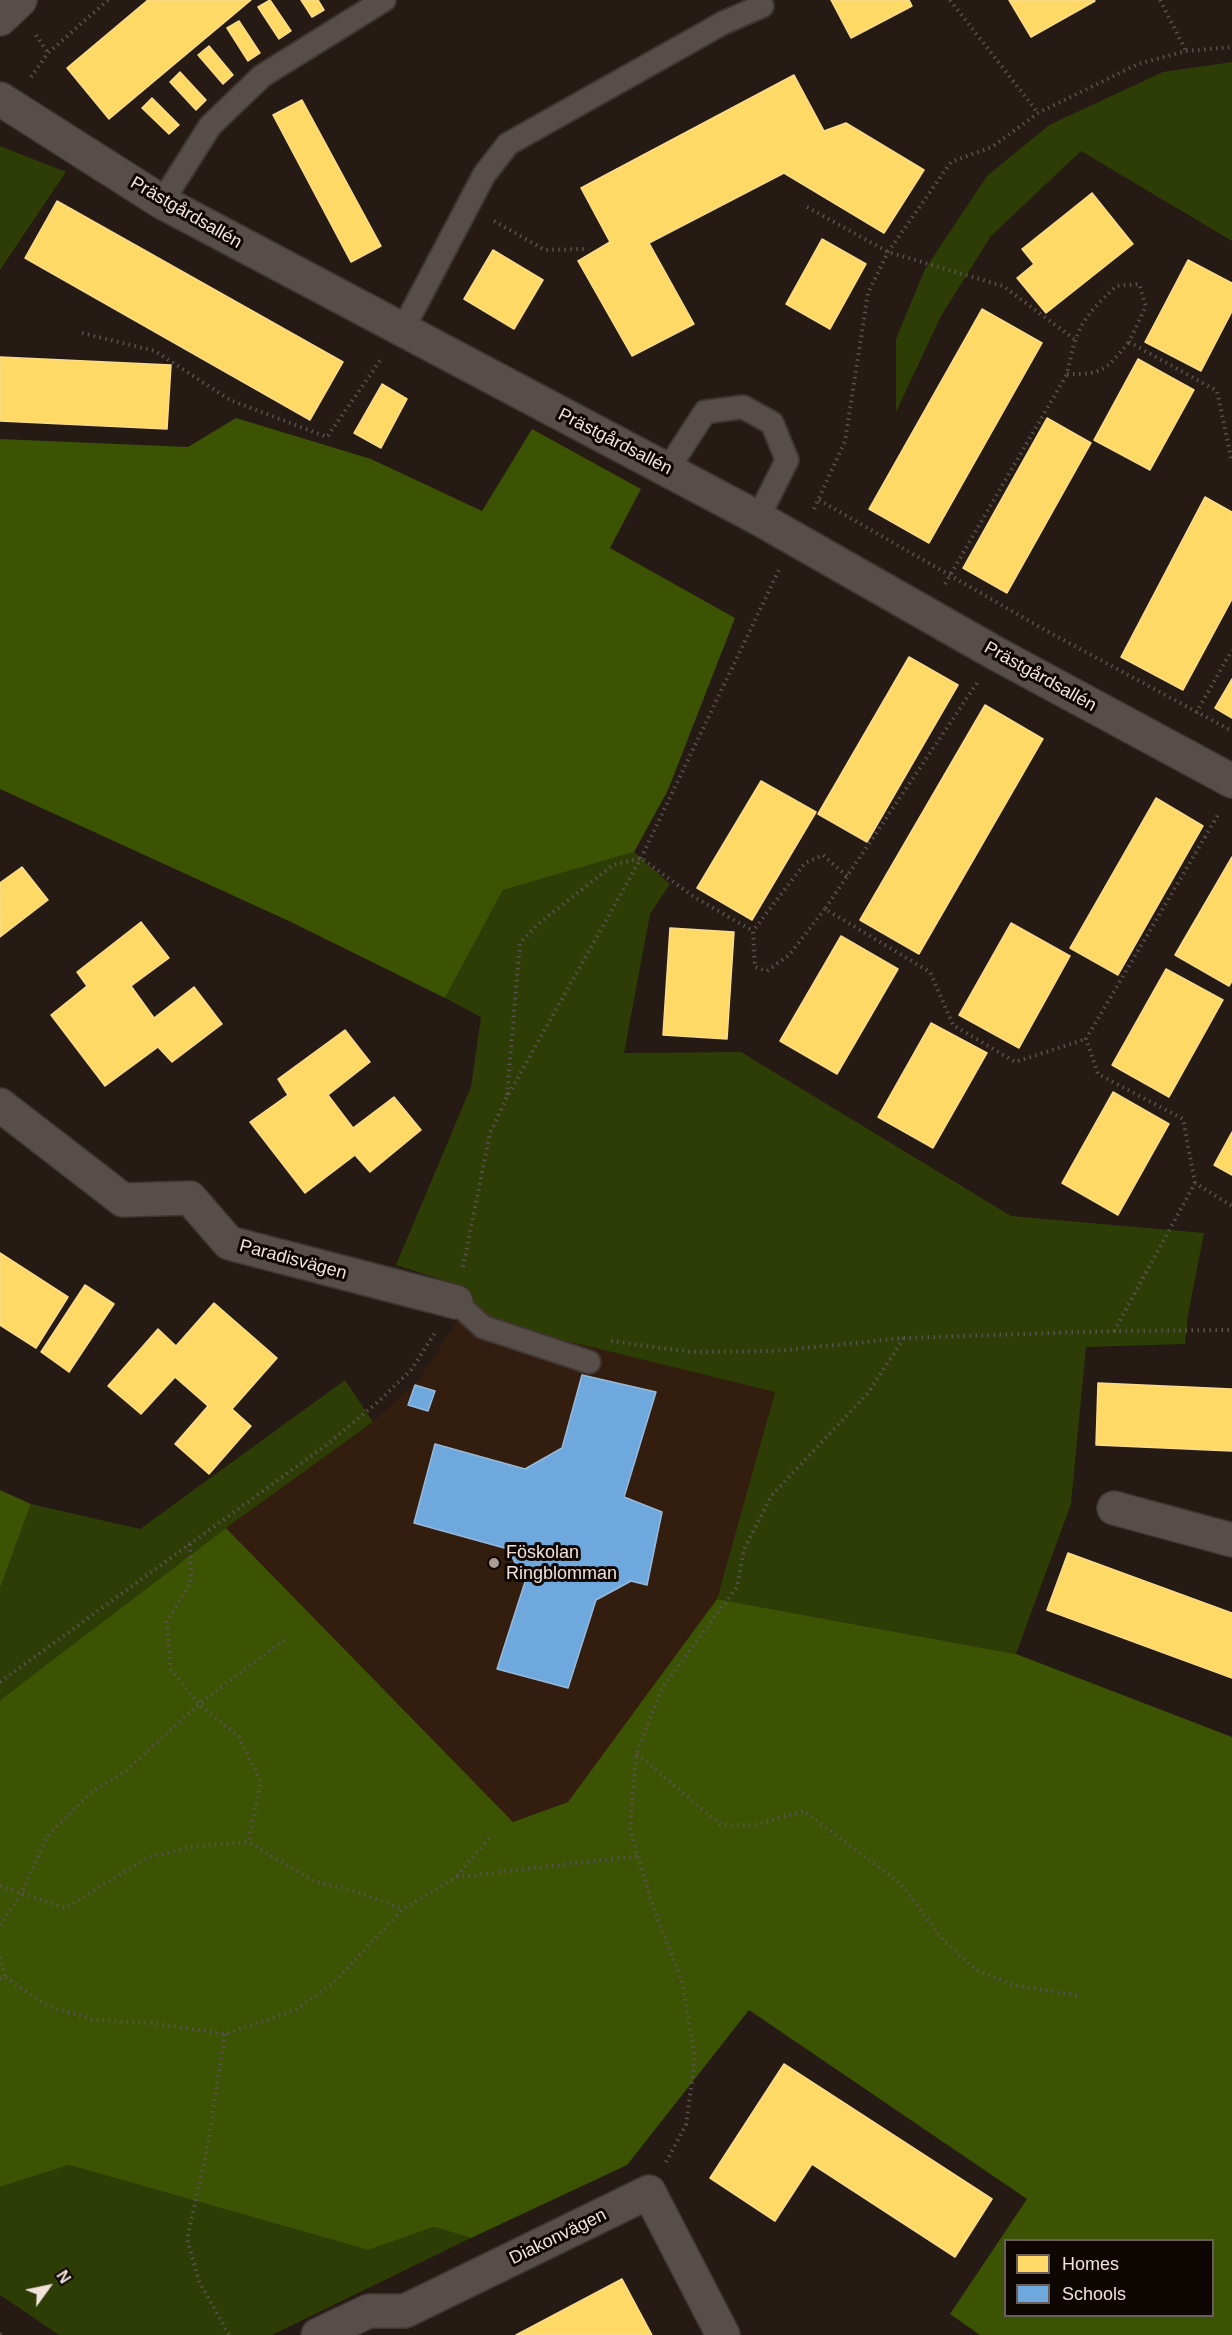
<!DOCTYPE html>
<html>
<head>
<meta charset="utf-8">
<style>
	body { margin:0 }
	#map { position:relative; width:1232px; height:2335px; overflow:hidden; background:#251a14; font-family:Arial,sans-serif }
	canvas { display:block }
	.legend { position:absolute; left:1004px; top:2239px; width:210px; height:78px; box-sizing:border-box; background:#0e0603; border:2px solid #695e5a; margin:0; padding:8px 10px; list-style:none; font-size:18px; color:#f1e3dc }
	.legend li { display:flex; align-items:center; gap:12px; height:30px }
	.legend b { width:30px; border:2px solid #695e5a }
	.north { position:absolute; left:18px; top:2257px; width:60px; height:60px; -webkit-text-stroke:4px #0e0603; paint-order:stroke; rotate:57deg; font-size:16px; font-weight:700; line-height:24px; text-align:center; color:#f1e3dc }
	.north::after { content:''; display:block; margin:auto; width:21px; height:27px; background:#f1e3dc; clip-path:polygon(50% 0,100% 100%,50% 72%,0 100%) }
</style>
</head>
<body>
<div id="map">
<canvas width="1232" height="2335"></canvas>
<ul class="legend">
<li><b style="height:16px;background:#ffd966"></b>Homes</li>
<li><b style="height:16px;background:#6fa8dc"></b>Schools</li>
</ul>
<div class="north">N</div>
</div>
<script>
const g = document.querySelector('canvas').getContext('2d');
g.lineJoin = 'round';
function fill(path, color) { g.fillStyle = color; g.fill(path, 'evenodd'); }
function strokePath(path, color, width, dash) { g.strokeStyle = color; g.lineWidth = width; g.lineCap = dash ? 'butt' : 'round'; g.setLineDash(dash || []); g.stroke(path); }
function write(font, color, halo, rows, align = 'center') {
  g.font = font + ' Arial,sans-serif'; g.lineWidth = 6; g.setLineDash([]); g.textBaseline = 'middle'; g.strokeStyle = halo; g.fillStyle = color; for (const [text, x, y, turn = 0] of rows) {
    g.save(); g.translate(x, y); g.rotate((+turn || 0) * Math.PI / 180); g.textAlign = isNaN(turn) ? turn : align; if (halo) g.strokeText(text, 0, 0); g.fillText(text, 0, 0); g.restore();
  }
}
const built = new Path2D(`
	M461,1315L775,1392L717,1599L568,1802L513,1822L226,1528L373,1422L420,1378Z`);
const green = new Path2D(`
	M1232,62V241L1081,151L991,236L941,316L896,412V339L925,269L987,176L1049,125L1163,72Z
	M0,146L66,172L0,270Z
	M634,852L670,884L650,914L624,1053L741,1052L1011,1216L1204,1233L1188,1315L1185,1344L1086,1347L1071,1504L1016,1654L717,1599L775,1392L461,1315L468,1288L396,1265L471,1087L481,1017L445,998L503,890Z
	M345,1380L373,1422L226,1528L0,1700V1588L31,1504L140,1529Z
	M69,2165L368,2250L434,2227L471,2238L272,2335H59L0,2295V2187Z`);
const forest = new Path2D(`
	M236,418L371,459L482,511L532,429L641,489L610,548L735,618L668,790L634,852L503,890L445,998L291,922L0,789V439L188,447Z
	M0,1490L31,1504L0,1588Z
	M226,1528L513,1822L568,1802L717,1599L1016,1654L1232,1737V2335H980L950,2314L1027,2199L749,2010L627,2165L471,2238L434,2227L368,2250L69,2165L0,2187V1700ZM1006,2240H1212V2316H1006Z`);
const homes = new Path2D(`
	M148,0H251L109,119L67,68Z
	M270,0L291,31L279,39L258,7Z
	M301,0H318L324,10L312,17Z
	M831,0H909L912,6L851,38Z
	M1009,0H1094L1095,1L1031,37Z
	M239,21L260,53L248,61L227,28Z
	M209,46L233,75L223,84L198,55Z
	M180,72L206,100L196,110L170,82Z
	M794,75L824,131L846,123L924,170L884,233L784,173L649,243L694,324L632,356L578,261L610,242L581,188Z
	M152,98L179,125L169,134L142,108Z
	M302,100L381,246L351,262L273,115Z
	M1092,193L1133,244L1046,313L1017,278L1034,264L1022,249Z
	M57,201L343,362L310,420L25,258Z
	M822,239L866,264L830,329L786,304Z
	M493,250L543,280L514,329L464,299Z
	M1188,260L1232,283V311L1201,371L1145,342Z
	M982,309L1042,343L929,543L869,509Z
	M0,357L171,365L167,429L0,421Z
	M1138,359L1194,390L1150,470L1094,440Z
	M382,384L407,399L381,448L354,433Z
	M1047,418L1091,443L1007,593L963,568Z
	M1205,497L1232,512V599L1183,690L1121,657Z
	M909,657L958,685L867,842L818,814Z
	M1232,679V718L1215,708Z
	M985,705L1043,739L919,954L860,920Z
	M761,781L816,812L752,920L697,888Z
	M1156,798L1203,826L1118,975L1070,948Z
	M1232,857V981L1229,986L1175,955Z
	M22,867L48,900L0,937V883Z
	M141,922L169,958L131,986L154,1018L194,987L222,1024L172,1062L158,1047L105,1086L51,1015L87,986L77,972Z
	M1011,923L1070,956L1019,1048L959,1015Z
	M670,928L734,932L727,1039L663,1035Z
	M841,936L898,969L837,1074L780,1041Z
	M1166,969L1223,1000L1169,1097L1112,1065Z
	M931,1023L987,1053L933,1148L878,1117Z
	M345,1030L370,1062L328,1095L353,1128L394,1097L421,1130L370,1172L355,1155L305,1193L250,1122L288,1095L278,1079Z
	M1113,1092L1169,1124L1118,1215L1062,1183Z
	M1232,1132V1175L1214,1165Z
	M0,1253L68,1297L36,1348L0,1325Z
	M85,1285L114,1304L69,1372L41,1352Z
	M214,1303L277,1358L232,1409L251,1426L209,1474L175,1444L208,1406L175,1377L141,1414L108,1386L158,1329L176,1346Z
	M1098,1383L1232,1389V1451L1096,1445Z
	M1068,1553L1232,1613V1678L1047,1610Z
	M784,2064L992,2199L955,2257L812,2164L775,2221L710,2178Z
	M622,2279L652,2335H516Z`);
const schools = new Path2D(`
	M582,1375L656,1392L624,1497L662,1512L647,1585L631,1581L596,1600L568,1688L497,1669L525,1582L508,1549L414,1523L435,1444L525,1469L562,1448Z
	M415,1385L435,1391L428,1411L408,1405Z`);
const path = new Path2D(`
	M950,0L1038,113
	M1160,0L1186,51
	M36,35L48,53
	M31,77L48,53L108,0
	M807,207L888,252L1003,286L1074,339
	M494,221L545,250L584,249
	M82,333L155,351L230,400L327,437L382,358
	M1067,374C1104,375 1106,369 1129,342
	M819,500L1045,630L1232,731
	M814,509L845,441L868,293L888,252L951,162L992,147L1038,113L1138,64L1186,51L1232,47
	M945,584L1067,374C1077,326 1081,320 1116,286L1139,284L1146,306L1129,342L1217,391L1232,462
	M977,683L825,909L930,972L953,1025L1015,1062L1086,1039
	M1196,713L1232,650
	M825,909L789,955L767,971L755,967L753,931L805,863L823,855L848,877
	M507,1095L520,943L538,924L613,865L641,858L694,897L753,931
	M1195,1183L1183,1119L1098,1074L1086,1039L1218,815
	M463,1267L490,1133L507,1097L641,858L779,570
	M1114,1331L1195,1183L1232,1206
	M611,1341L692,1352L776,1351L904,1338L1114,1331L1232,1330
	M190,1544L191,1582L167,1622L171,1670L199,1704L239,1737L261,1781L248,1842
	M0,1682L329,1443L379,1401L411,1370L435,1333
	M637,1754L721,1825H753L804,1811L901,1884L943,1940L975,1969L1013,1985L1082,1996
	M457,1876L490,1837
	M0,1886L65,1908L149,1857L195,1846L248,1842L314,1881L358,1892L403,1909
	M0,1925L21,1894L47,1837L90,1793L127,1770L199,1704L288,1637
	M0,1957L5,1977
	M0,1979L5,1977L48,2006L94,2020L152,2023L225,2034L295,2010L333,1983L403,1909L457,1877L637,1856
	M225,2034L206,2155L187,2239L199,2281L229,2335
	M666,2162L686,2125L695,2058L682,1981L653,1907L630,1829L636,1754L662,1688L737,1587L744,1549L772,1495L868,1393L904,1338
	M0,2334L2,2335`);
const service = new Path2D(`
	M162,202L210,126L262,76L384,0
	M402,331L484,175L508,144L723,23L762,6
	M668,469L705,412L743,407L772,423L787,460L758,518
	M456,1302L483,1327L589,1362`);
const minor = new Path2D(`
	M0,99L162,202L758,518L995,653L1232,781
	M0,1105L123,1200L190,1198L229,1243L456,1302
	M1114,1508L1232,1540
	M318,2335L369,2311H405L649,2192L723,2335`);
const tertiary = new Path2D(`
	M0,19L20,0`);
const markers = [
	[494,1563,6,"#aa9d96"]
];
const streetNames = [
	["Prästgårdsallén",186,213,30],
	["Prästgårdsallén",615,442,27],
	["Prästgårdsallén",1040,677,29],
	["Paradisvägen",293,1260,15],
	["Diakonvägen",558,2237,-26]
];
const poiNames = [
	["Föskolan",506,1553],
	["Ringblomman",506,1574]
];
fill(built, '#331d0f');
fill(green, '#2e3d05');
fill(forest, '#3c5303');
fill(homes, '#ffd966');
strokePath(homes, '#fbdc89', 1.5);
fill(schools, '#6fa8dc');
strokePath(schools, '#96badc', 1.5);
strokePath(service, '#3f3631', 26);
strokePath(minor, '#3f3631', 36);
strokePath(tertiary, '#3f3631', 36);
strokePath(path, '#5a524e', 4, [1.5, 4.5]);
strokePath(service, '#574e49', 22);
strokePath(minor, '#574e49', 33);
strokePath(tertiary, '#574e49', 33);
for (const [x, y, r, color] of markers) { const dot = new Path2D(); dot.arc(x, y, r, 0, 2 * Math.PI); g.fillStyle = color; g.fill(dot); strokePath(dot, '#0e0603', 2); }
write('18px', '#f1e3dc', '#0e0603', streetNames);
write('18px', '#f1e3dc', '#0e0603', poiNames, 'left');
</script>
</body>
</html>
